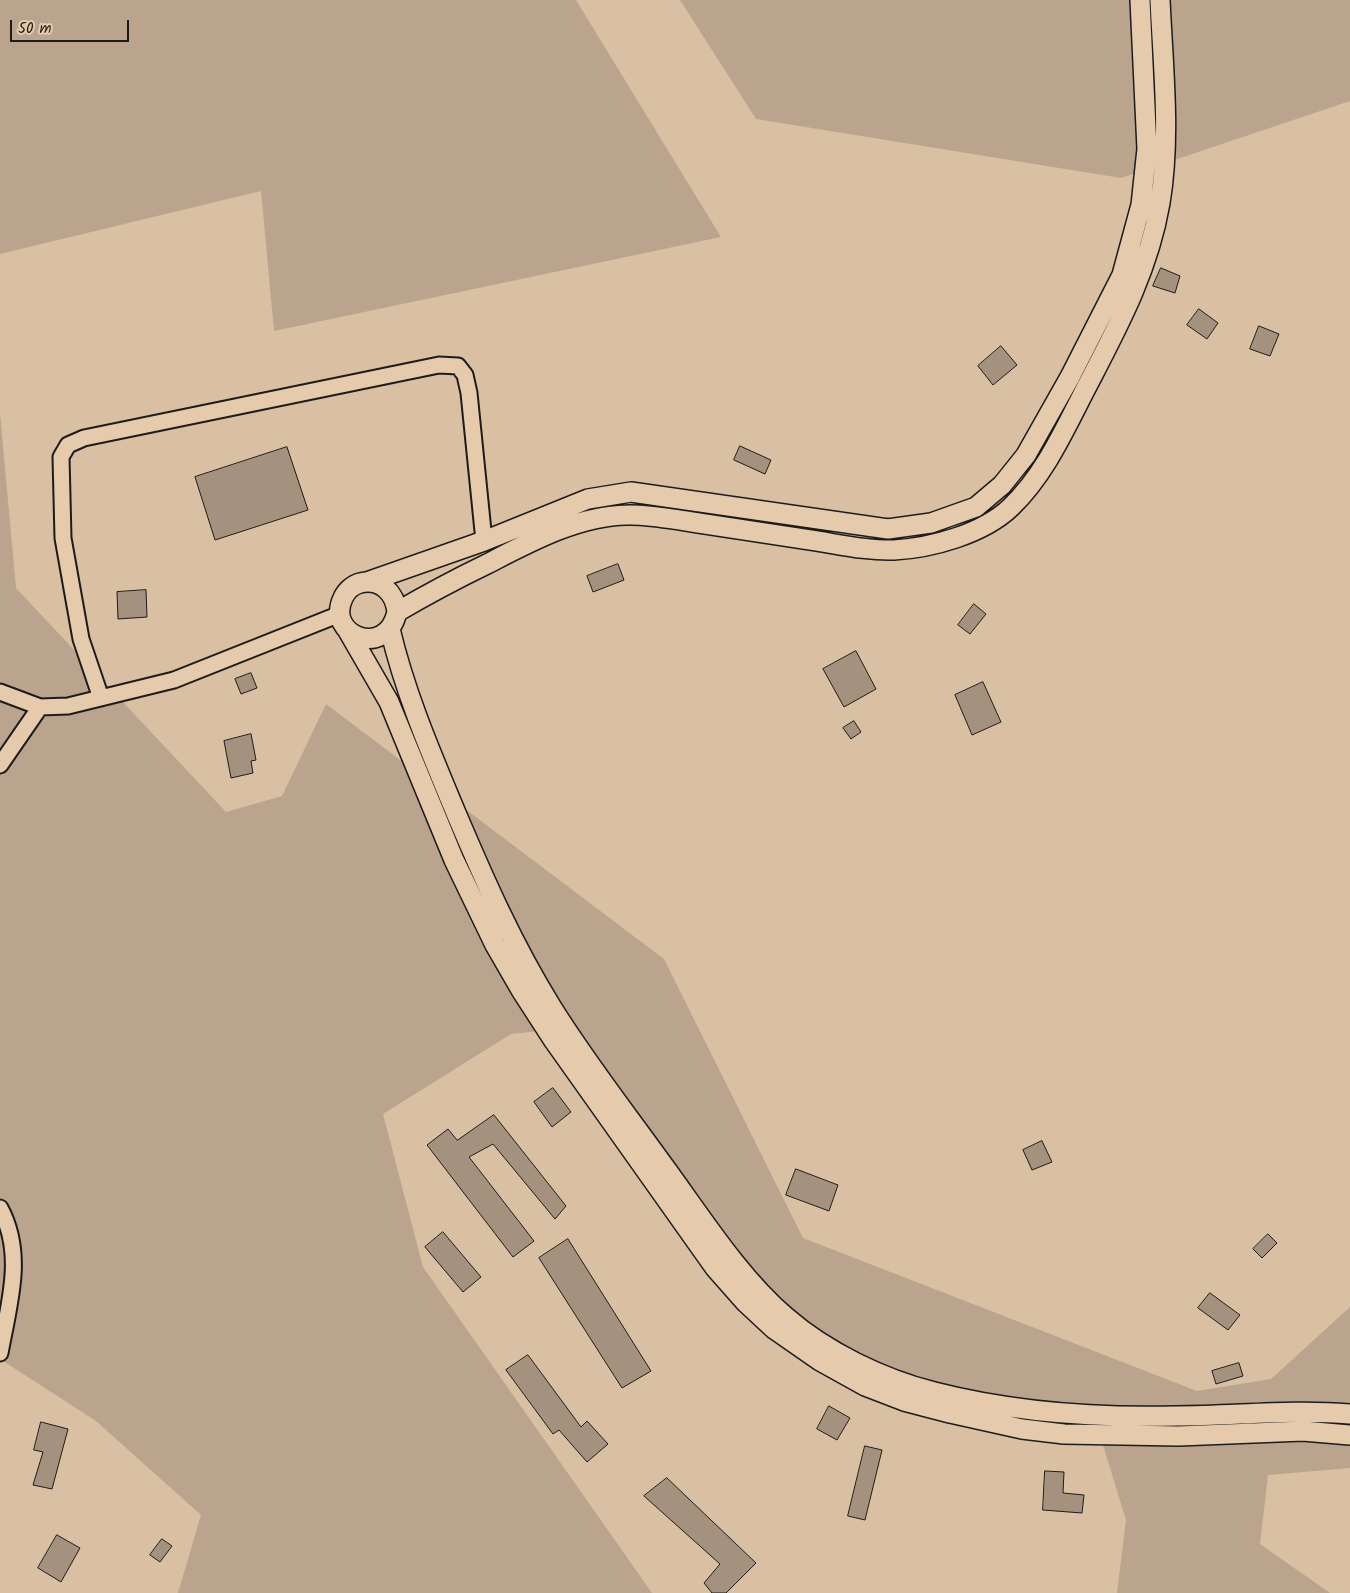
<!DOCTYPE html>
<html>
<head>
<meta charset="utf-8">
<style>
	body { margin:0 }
	#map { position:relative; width:1350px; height:1593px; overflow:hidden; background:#d9c0a3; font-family:Kalam,sans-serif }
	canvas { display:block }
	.scale { position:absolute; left:10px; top:20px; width:119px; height:22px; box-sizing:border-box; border:2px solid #1c1c1c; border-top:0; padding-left:6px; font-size:15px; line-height:18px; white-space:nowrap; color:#1c1c1c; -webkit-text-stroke:4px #e5caac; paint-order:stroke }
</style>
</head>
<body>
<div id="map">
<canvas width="1350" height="1593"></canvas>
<div class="scale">50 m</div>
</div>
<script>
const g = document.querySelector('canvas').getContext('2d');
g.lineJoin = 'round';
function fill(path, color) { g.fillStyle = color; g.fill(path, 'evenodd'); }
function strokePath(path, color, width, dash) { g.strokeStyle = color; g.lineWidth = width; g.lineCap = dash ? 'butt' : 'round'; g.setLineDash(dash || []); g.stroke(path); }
const green = new Path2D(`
	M0,0H576L721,237L274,331L261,191L0,254Z
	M680,0H1350V101L1121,178L756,119Z
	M0,413L16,588L226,812L282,796L326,704L664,959L803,1238L1197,1391L1271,1379L1350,1307V1468L1268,1475L1260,1544L1330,1593H1117L1126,1520L1091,1406L850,1379L685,1196L569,1028L511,1034L383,1114L423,1267L652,1593H178L201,1515L96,1421L0,1359Z`);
const building = new Path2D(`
	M1161,268L1180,276L1175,293L1153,286Z
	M1199,309L1218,323L1207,339L1187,325Z
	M1259,326L1279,334L1270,356L1250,349Z
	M1001,346L1017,365L993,385L978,366Z
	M740,446L771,460L765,474L734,460Z
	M287,447L308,510L215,540L195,477Z
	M618,564L624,580L593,592L587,576Z
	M146,590L147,617L118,619L117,592Z
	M974,604L986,614L970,634L958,625Z
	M856,651L876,689L844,707L823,669Z
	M251,673L257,688L241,694L235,679Z
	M983,682L1001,722L972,735L955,695Z
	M854,721L861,732L851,739L843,728Z
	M251,734L256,760L251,761L253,773L231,778L224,741Z
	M553,1088L571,1112L552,1127L534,1102Z
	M494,1115L566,1206L555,1219L493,1144L469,1157L534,1241L513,1257L427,1145L448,1129L457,1140Z
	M1042,1141L1052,1162L1032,1170L1023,1150Z
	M796,1169L838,1185L829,1211L786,1195Z
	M443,1232L481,1277L463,1292L425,1247Z
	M1268,1234L1277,1243L1262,1258L1253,1249Z
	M568,1239L651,1371L622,1388L539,1258Z
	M1210,1293L1240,1315L1228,1330L1198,1308Z
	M528,1355L581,1427L587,1421L608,1444L587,1462L559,1430L553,1434L506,1370Z
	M1239,1363L1243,1376L1216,1384L1212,1371Z
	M829,1406L850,1418L837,1440L817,1429Z
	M41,1422L68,1429L52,1489L33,1485L43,1452L34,1450Z
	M865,1446L882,1450L865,1520L848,1516Z
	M1045,1471L1064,1472L1063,1493L1084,1495L1082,1513L1043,1510Z
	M667,1478L756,1563L726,1593H712L704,1583L720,1564L644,1496Z
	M57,1535L80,1548L61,1582L38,1568Z
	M162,1539L172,1546L160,1562L150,1555Z`);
const minor = new Path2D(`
	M0,692L40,707L68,706L174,680L340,614
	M101,698L81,639L63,538L61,457L68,445L84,438L439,365L458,366L465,375L469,393L484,541
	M0,765L40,707
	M0,1208C25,1254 9,1304 0,1353`);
const tertiary = new Path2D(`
	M367,582L484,541L588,499L631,492L888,529L931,523L976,507L1002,485L1026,455L1070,377L1122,275L1141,205L1147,149L1140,0
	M397,612C395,593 381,578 360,583C353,585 346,591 343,598C325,635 386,660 397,612C426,595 456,579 487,564C530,542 577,516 627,515C648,514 671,519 692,522C734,528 775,535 817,541C842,545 869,551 894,550C931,548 983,534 1011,507C1044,475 1063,433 1084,392C1116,330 1148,273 1160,203C1171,137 1163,67 1160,0
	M390,629C405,693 431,753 456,813C484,879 513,945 551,1006C585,1061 626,1113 664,1166C700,1215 739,1277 786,1317C826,1352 883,1379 934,1392C1012,1412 1095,1418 1176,1416C1234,1416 1292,1409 1350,1414
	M348,631L389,702L454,860L495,945L521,990L554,1041L715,1268L745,1302L774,1329L820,1361L865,1386L904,1401L950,1413L1022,1429L1064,1434L1179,1436L1303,1431L1350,1435`);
fill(green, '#baa48d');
fill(building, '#a4927e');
strokePath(building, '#1c1c1c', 1);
strokePath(minor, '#1c1c1c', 19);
strokePath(tertiary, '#1c1c1c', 22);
strokePath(minor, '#e5caac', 15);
strokePath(tertiary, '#e5caac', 19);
</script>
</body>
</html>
